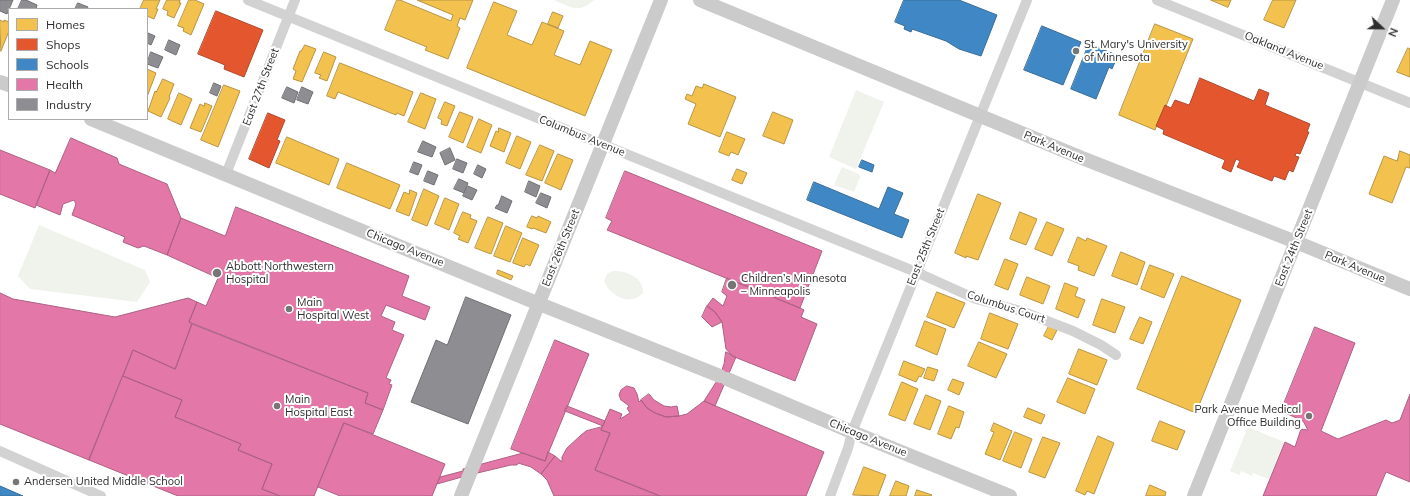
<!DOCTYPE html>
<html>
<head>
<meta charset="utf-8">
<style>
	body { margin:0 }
	#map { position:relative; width:1410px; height:496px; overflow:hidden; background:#fff; font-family:Mulish,sans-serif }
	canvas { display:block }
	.legend { position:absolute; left:8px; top:8px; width:140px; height:112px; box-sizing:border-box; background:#fff; border:1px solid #ababab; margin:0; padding:5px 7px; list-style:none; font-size:12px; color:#2d2d2d }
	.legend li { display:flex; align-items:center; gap:8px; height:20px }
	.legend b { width:20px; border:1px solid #ababab }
	.north { position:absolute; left:1362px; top:8px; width:40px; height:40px; -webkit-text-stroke:3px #fff; paint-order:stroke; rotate:112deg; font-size:11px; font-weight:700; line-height:16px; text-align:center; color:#2d2d2d }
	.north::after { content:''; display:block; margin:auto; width:14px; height:18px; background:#2d2d2d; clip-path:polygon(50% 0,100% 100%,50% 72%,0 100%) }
</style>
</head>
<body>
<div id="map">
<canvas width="1410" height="496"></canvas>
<ul class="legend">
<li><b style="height:11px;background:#f2c14e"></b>Homes</li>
<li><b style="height:11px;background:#e4572e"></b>Shops</li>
<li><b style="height:11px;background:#3f88c5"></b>Schools</li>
<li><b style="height:11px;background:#e377a8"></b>Health</li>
<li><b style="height:11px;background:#8d8d92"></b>Industry</li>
</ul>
<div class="north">N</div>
</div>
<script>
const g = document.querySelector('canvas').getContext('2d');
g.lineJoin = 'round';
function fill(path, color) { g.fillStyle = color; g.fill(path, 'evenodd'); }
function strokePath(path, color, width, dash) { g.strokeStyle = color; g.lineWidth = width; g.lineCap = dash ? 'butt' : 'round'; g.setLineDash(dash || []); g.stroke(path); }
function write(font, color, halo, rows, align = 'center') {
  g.font = font + ' Mulish,sans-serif'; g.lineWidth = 4; g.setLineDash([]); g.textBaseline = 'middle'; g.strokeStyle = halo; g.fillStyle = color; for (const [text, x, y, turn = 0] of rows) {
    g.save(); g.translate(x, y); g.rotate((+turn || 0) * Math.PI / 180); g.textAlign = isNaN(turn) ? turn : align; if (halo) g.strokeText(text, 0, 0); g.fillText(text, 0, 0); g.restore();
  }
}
const green = new Path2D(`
	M554,0H594C579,14 570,7 554,0Z
	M856,90L884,102L856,169L829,157Z
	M842,167L859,174L860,177L854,192L834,185Z
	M39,225L145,270L150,282L137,302L30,289L18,276Z
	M612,271C625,270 644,277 643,293C630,307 610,296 604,281L607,274Z
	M1248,427L1284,442L1269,479L1253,473L1252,476L1241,471L1240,475L1230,471Z`);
const homes = new Path2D(`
	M144,0H160L156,9H158L154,19L147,16V9H140Z
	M167,0H180L179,3H181L174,18L167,15L168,11L163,9Z
	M189,0H195L204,4L191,35L183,31L184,28L178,26Z
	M397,0H400L451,21L453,15L417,0H473L465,20L460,18L457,26L460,28L448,59L425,50L427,47L385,30Z
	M1211,0H1231L1228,7Z
	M1273,0H1296L1284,28L1264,20Z
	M494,2L517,11L507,35L532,45L542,22L564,31L554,55L580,65L590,41L612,50L585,116L467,68Z
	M553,12L563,16L558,28L548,24Z
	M0,20L4,22V20L9,22V31L1,51Z
	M1155,24L1193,39L1166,106L1165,105L1155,130L1119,115Z
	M305,45L316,49L302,82L293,79L296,71L293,69L300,51H301Z
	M1408,48L1410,49V77L1397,72Z
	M324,52L336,57L327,81L319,78L321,75L315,73Z
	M340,63L413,92L404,116L397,113L396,115L338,92L335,99L327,96Z
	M147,69L156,73L147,97Z
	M163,79L174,84L169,97L170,98L161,117L148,111L155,91L156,92Z
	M704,84L736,97L720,137L688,124L696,104L685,99L687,94L692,96L696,86L702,88Z
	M224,85L240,91L218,147L201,140Z
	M179,93L192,99L181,125L168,119Z
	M421,93L436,99L425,129L408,122Z
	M445,102L455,106L447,126L441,124L442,120L438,118Z
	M205,103L212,106L201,132L190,128L200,104L204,106Z
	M460,112L473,117L463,143L449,137Z
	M773,112L793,120L784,144L763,136Z
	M479,119L492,125L481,153L467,147Z
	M499,128L511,133L504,152L490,146L496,131L498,132Z
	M727,132L745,139L738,155L731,152L729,156L719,152Z
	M517,136L531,142L520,169L506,163Z
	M287,137L339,159L329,185L276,163Z
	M540,145L554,151L542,181L526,175Z
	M1400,151L1410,155V168L1406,167L1392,203L1369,194L1384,156L1397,161Z
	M558,154L573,160L561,190L545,183Z
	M347,163L400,185L390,209L337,188Z
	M737,169L747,173L742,184L732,180Z
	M424,189L439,196L427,226L412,220Z
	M410,190L417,193L409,216L396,211L404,192L409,194Z
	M978,194L1001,203L978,260L966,256V258L955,253Z
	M445,198L459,204L449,230L435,224Z
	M463,212L471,215L470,218L477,221L468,243L458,239L460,236L454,233Z
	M1020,212L1037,219L1026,245L1010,239Z
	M532,216L537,218L538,216L551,222L546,233L533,228L532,229L527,227Z
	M488,217L503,223L491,254L475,248Z
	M1047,222L1064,229L1052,256L1035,249Z
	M506,226L522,233L510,262L494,256Z
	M1078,237L1086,241L1087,238L1107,246L1094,276L1078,270L1079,266L1068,262Z
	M523,238L539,245L530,266L526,264L524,267L513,263Z
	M1121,252L1145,262L1137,285L1112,276Z
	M1005,259L1018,264L1008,290L995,285Z
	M1150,265L1174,274L1164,298L1141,289Z
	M498,270L513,276L511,280L497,274Z
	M1182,276L1241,300L1196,413L1137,389Z
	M1027,277L1050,286L1043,304L1020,295Z
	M1065,283L1078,288L1075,296L1085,300L1078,318L1056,309Z
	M937,292L965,303L954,328L927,317Z
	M1102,299L1125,307L1115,333L1093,325Z
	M990,313L1018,324L1008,349L981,339Z
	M1140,317L1152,322L1143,344L1130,339Z
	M925,321L946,329L937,355L916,346Z
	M1049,326L1057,330L1052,340L1044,336Z
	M979,342L1007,354L996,378L968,366Z
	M1079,349L1107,360L1097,385L1069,374Z
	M904,361L925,369L921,377L919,376L916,382L899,375Z
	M928,367L938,370L934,381L924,378Z
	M1068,378L1095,389L1085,414L1057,402Z
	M953,379L964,383L959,395L948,390Z
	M902,382L918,389L905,421L889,415Z
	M926,395L941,401L930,430L914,424Z
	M949,406L964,412L959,428L956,427L951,439L938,434Z
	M1028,408L1045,415L1041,424L1024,417Z
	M1160,421L1185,431L1177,450L1152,441Z
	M994,423L1012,431L1000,460L985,454L994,432L991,431Z
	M1015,432L1032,439L1021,468L1003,461Z
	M1098,436L1114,443L1094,494L1087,491L1085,495L1076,491Z
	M1043,437L1060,443L1045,478L1029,472Z
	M864,467L886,475L878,496L853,495Z
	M896,481L909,486L906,496H890Z
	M1150,485L1166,492L1165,496H1146Z
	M917,490L932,495L931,496H915Z`);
const shops = new Path2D(`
	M216,11L263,30L244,77L224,69L225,65L198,54Z
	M1200,78L1254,101L1259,89L1269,93L1265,105L1310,124L1307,132H1309L1300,154L1296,153L1295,156L1299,157L1293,172L1289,170L1285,180L1274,176L1272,181L1237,167L1240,161L1236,159L1231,172L1222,168L1225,160L1163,134L1164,130L1156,126L1165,105L1171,108L1175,100L1189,105Z
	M268,113L285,120L277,140L280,141L269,168L249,159Z`);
const schools = new Path2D(`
	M904,0H959L997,15L981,56L959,49L946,41L912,29L911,32L904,29L905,26L895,22Z
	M1042,26L1081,42L1063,85L1024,70Z
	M1089,44L1114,54L1111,61L1115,62L1112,69L1109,67L1096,99L1071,89Z
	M862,160L874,165L872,172L859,167Z
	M814,182L879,209L888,187L903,193L894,214L909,220L902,238L807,200Z
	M0,486L23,496H0Z`);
const health = new Path2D(`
	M71,138L117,158L119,164L167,184L181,218L167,255L144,246L138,248L123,242L125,237L72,215L76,204L74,200L63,204L60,215L36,205L50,170L55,173Z
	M0,150L50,170L35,208L0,194Z
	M625,171L822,251L800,308L607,230L612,221L606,218Z
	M236,207L409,276L402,296L430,307L425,320L386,305L381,316L395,322L392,330L404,335L386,378L391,380L389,384L392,385L383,410L365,403L368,393L189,322L197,302L206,306L218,278L167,255L181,218L225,236Z
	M727,278L800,308L804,310L801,317L817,324L795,381L732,356L726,349L722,322L715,312L707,306L713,298L723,306L727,296L722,292Z
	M0,293L13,299L115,317L188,298L197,302L189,322L192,324L175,369L133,350L89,460L0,424Z
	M707,306L715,312L722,322L712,327L702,317Z
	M192,324L368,393L365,403L383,410L373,434L344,423L314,496H280L262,489L272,464L238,450L241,444L175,417L182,400L123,376L133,350L175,369Z
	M1315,327L1355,343L1321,431L1338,439L1386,420L1392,423L1400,420L1410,394V482L1386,472L1376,496H1263L1285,442L1295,447L1301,429L1308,430L1303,421L1281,411Z
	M555,340L589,354L545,461L511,449Z
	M726,352L736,357L715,406L704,401L720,376L724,364Z
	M123,376L182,400L175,417L241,444L238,450L272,464L262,489L280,496H178L89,460Z
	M627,386L634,388L637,394L639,402L641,400L647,408L655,413L666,417L679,416L687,414L704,401L824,452L806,496H660L595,470L610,433L601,430L610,409L622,414L620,419L630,413L627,408L629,407L628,405L621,400L619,395L621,390Z
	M649,394L654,400L664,406L671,407L677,406L679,416L666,417L655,413L647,408L641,400Z
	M567,406L605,421L603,426L565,411Z
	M344,423L445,464L432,496H340L318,487Z
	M602,427L601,430L610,433L595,470L660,496H554L547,480L541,474L555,456L562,462V457L567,448L580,436L586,431Z
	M548,452L555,456L541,474L531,467L518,463L517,465H511L469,475L437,484L440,477L463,471V469L523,453L545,461Z`);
const industry = new Path2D(`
	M0,0H13L7,14L0,11Z
	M22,0H26L37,5L36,9H18Z
	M78,3L88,7L87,9H75Z
	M148,33L155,36L151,45L147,43Z
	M169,40L180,45L176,55L165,50Z
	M151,52L163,57L158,68L147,64Z
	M214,83L221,86L217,96L210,93Z
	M287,87L298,92L294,103L282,98Z
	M302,87L313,92L308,104L297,100Z
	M423,141L436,147L432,157L418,152Z
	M450,148L455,160L445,165L440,153Z
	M457,159L467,163L463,173L453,169Z
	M414,162L422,165L418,175L410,172Z
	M478,165L486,169L482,178L474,174Z
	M428,171L438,175L434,185L424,181Z
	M459,179L468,183L464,193L454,189Z
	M529,181L540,186L536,197L525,192Z
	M468,186L477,190L472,200L463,196Z
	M541,193L551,197L547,208L536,203Z
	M502,196L512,201L507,213L495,208L497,205H498Z
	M466,297L511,315L468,424L411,402L436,340L447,345Z`);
const street = new Path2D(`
	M248,0L916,272L976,299L1021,311L1073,331L1101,345L1116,355
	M1157,0L1410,103
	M226,174L295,0
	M0,451L101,496
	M830,496L848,448L852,432L1027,0`);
const secondary = new Path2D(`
	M700,0L1082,158L1296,242L1410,289
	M0,82L9,85
	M91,119L527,299L720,376
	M727,379L852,432L1010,496
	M461,496L661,0
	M1194,496L1393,0`);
const markers = [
	[1076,51,4,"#767676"],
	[217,273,5,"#767676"],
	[732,285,5,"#767676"],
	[289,309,4,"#767676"],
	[277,406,4,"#767676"],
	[1309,416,4,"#767676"],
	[16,482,4,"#767676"]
];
const poiNames = [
	["St. Mary's University",1084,45],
	["of Minnesota",1084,58],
	["Abbott Northwestern",226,267],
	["Hospital",226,280],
	["Children’s Minnesota",741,279],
	["– Minneapolis",741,292],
	["Main",297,303],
	["Hospital West",297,316],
	["Main",285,400],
	["Hospital East",285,413],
	["Park Avenue Medical",1301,410,"right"],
	["Office Building",1301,423,"right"],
	["Andersen United Middle School",24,482]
];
const streetNames = [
	["Oakland Avenue",1284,51,22],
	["East 27th Street",261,87,-69],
	["Columbus Avenue",582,136,22],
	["Park Avenue",1054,147,23],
	["East 25th Street",926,247,-68],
	["Chicago Avenue",405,248,22],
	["East 26th Street",561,248,-68],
	["East 24th Street",1294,248,-68],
	["Park Avenue",1355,267,23],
	["Columbus Court",1006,307,18],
	["Chicago Avenue",868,438,22]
];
fill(green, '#f0f3eb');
fill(homes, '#f2c14e');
strokePath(homes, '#b79544', 1);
fill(shops, '#e4572e');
strokePath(shops, '#ad4a2e', 1);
fill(schools, '#3f88c5');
strokePath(schools, '#3a6d97', 1);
fill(health, '#e377a8');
strokePath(health, '#ac6183', 1);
fill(industry, '#8d8d92');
strokePath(industry, '#707074', 1);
strokePath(street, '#d2d2d2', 10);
strokePath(secondary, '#cbcbcb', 14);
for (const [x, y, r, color] of markers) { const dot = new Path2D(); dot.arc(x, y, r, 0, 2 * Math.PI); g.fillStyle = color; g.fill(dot); strokePath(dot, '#fff', 1.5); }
write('11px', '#2d2d2d', '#fff', poiNames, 'left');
write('11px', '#2d2d2d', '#fff', streetNames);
</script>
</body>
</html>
